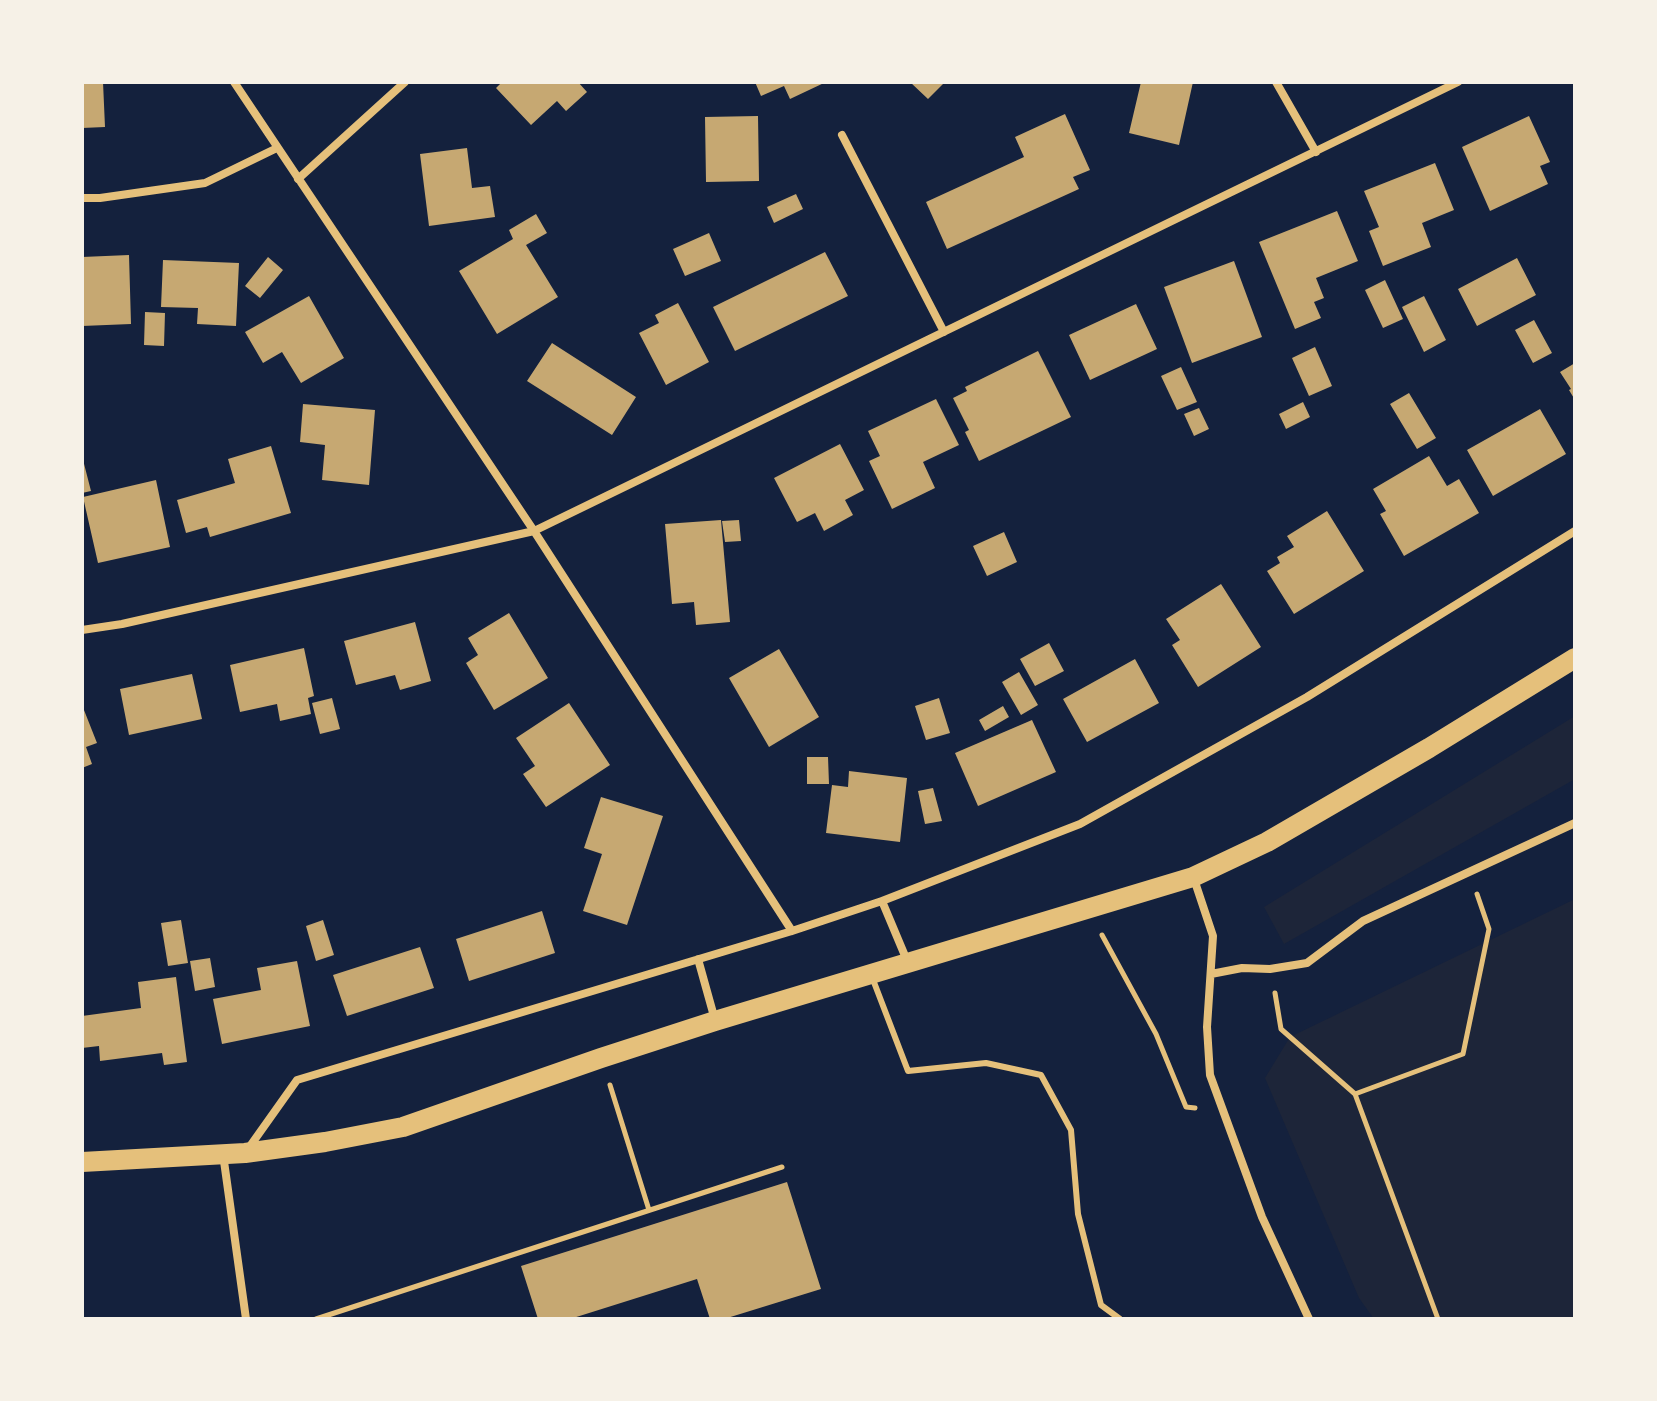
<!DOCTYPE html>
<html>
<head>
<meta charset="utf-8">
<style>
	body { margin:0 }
	#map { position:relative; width:1657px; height:1401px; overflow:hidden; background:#14213d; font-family:"Work Sans",sans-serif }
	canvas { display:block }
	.frame { position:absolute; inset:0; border:84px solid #f6f1e7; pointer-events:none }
</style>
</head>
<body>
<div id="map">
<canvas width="1657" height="1401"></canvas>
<div class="frame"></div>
</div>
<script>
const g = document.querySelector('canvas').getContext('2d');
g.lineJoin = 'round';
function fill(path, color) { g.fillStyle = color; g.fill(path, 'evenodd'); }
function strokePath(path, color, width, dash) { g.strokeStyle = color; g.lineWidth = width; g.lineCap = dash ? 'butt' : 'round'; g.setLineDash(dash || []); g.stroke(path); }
const green = new Path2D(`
	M1575,716V779L1284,944L1264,907Z
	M1575,899V1319H1374L1359,1298L1265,1078L1290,1037Z`);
const building = new Path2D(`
	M82,82H103L105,127L82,128Z
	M502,82H578L587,92L566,111L557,101L531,125L496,88Z
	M755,82H826L790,99L784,86L761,96Z
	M910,82H945L928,99Z
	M1141,82H1193L1179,145L1129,133Z
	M1065,114L1090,170L1073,177L1079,189L947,249L926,202L1024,157L1015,137Z
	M758,116L759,181L706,182L705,117Z
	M1529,116L1550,162L1540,166L1548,184L1490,211L1462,147Z
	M467,148L472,188L490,186L495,217L429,226L420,154Z
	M1435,163L1454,210L1422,223L1431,247L1383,266L1369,231L1379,227L1364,191Z
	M796,194L803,209L774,223L767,207Z
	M1337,211L1358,261L1316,278L1324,298L1314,302L1321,318L1295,329L1259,242Z
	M536,214L547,233L526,245L558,297L497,334L459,271L513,239L509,230Z
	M709,233L721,261L685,276L673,249Z
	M825,252L848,296L735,351L713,307Z
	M129,255L131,324L82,326V257Z
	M268,257L283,270L260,298L245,286Z
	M1517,258L1536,295L1477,326L1458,289Z
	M163,260L239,263L236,326L197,324L198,308L161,307Z
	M1234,261L1262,337L1192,363L1164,287Z
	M1385,280L1403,319L1383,328L1365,290Z
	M309,296L344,358L301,383L282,352L263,363L245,332Z
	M1424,296L1446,340L1424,352L1402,307Z
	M678,303L709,362L666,385L639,333L659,323L655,315Z
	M1136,304L1157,349L1090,380L1069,335Z
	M145,312L165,313L164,346L144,345Z
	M1534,320L1552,353L1533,363L1515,330Z
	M552,343L636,397L612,435L527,381Z
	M1315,347L1332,386L1309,396L1292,358Z
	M1038,351L1071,417L979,461L965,432L969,430L953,398L967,391L965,387Z
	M1575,363V400L1569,390L1571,389L1560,372Z
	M1181,367L1197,402L1177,410L1161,376Z
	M1409,393L1436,438L1417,449L1390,404Z
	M936,399L959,445L923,462L935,488L892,509L869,461L880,456L868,431Z
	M1303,402L1310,417L1286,429L1279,414Z
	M303,404L375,410L369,485L322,480L325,445L300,442Z
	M1199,408L1209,429L1194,436L1184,414Z
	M1540,409L1566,454L1493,496L1467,450Z
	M840,444L864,490L845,500L853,515L824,531L815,513L797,522L774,478Z
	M271,446L291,513L210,537L207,527L186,533L177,500L235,483L228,459Z
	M82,456L91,491L82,493Z
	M1429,456L1447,486L1459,479L1479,513L1404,556L1380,514L1386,511L1373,489Z
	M156,480L170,547L98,563L83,497Z
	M1327,511L1364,571L1294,614L1267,571L1280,563L1277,557L1294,547L1287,536Z
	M721,520L730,622L696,625L694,602L672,604L665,524Z
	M739,520L741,541L725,542L722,521Z
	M1004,532L1017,562L987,576L973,546Z
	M1221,584L1261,647L1198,687L1172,645L1180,640L1166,619Z
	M509,613L548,678L494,710L466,663L478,655L468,638Z
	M415,622L431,681L400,690L395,675L356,685L344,641Z
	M1049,643L1064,671L1035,686L1020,659Z
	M304,648L314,696L308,698L311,714L280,721L277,704L240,712L230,665Z
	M779,649L819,717L769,747L729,678Z
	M1135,659L1159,703L1087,742L1063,699Z
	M1019,672L1038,705L1021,715L1002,682Z
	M192,674L202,719L129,735L120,689Z
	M332,698L340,729L320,734L312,703Z
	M939,698L950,733L926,740L915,706Z
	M569,703L610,765L546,807L523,774L535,766L516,738Z
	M82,705L97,743L86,747L92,764L82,768Z
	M1003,706L1009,717L985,731L979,720Z
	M1032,720L1056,772L978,806L955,753Z
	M807,757H828L829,784H807Z
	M849,771L907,778L900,842L826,833L832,785L848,787Z
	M933,788L942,821L925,824L918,791Z
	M601,797L663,816L627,925L583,911L602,854L584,848Z
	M542,911L555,953L469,981L456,939Z
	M181,920L188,963L168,966L161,923Z
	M323,920L334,955L316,961L306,926Z
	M420,947L434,988L347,1016L333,975Z
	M210,958L215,987L195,991L190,961Z
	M297,961L310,1026L222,1044L213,999L261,990L257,968Z
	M176,977L187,1062L164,1065L162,1053L100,1061L99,1046L82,1048V1016L141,1008L138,982Z
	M787,1182L821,1289L724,1319H710L697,1279L570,1319H538L521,1266Z`);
const path = new Path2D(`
	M1102,935L1156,1034L1186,1107L1195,1108
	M1275,993L1281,1029L1355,1094L1463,1054L1489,929L1477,894
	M610,1085L649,1210
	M1355,1094L1438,1319
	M316,1319L782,1167`);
const service = new Path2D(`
	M872,977L908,1071L986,1063L1041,1075L1071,1130L1078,1214L1101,1305L1120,1319`);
const minor = new Path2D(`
	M234,82L534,531L792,931
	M1276,82L1316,152
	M842,135L944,332
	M298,179L405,82
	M82,198H100L205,183L277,148
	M82,630L122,624L534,531L1458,82
	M1194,879L1213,936L1207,1027L1210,1075L1262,1217L1309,1319
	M882,901L908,963
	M698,959L715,1020
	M1211,974L1242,968L1270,969L1307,963L1363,921L1575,823
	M248,1149L297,1080L792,931L882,901L1080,824L1307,697L1575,531
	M223,1154L246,1319`);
const primary = new Path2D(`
	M82,1162L245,1153L325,1142L403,1127L601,1058L715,1021L1193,877L1267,842L1429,748L1575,658`);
fill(green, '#1d2539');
fill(building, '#c6a872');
strokePath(path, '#e5c07b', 5);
strokePath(service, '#e5c07b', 6);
strokePath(minor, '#e5c07b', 8);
strokePath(primary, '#e5c07b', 20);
</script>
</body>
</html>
